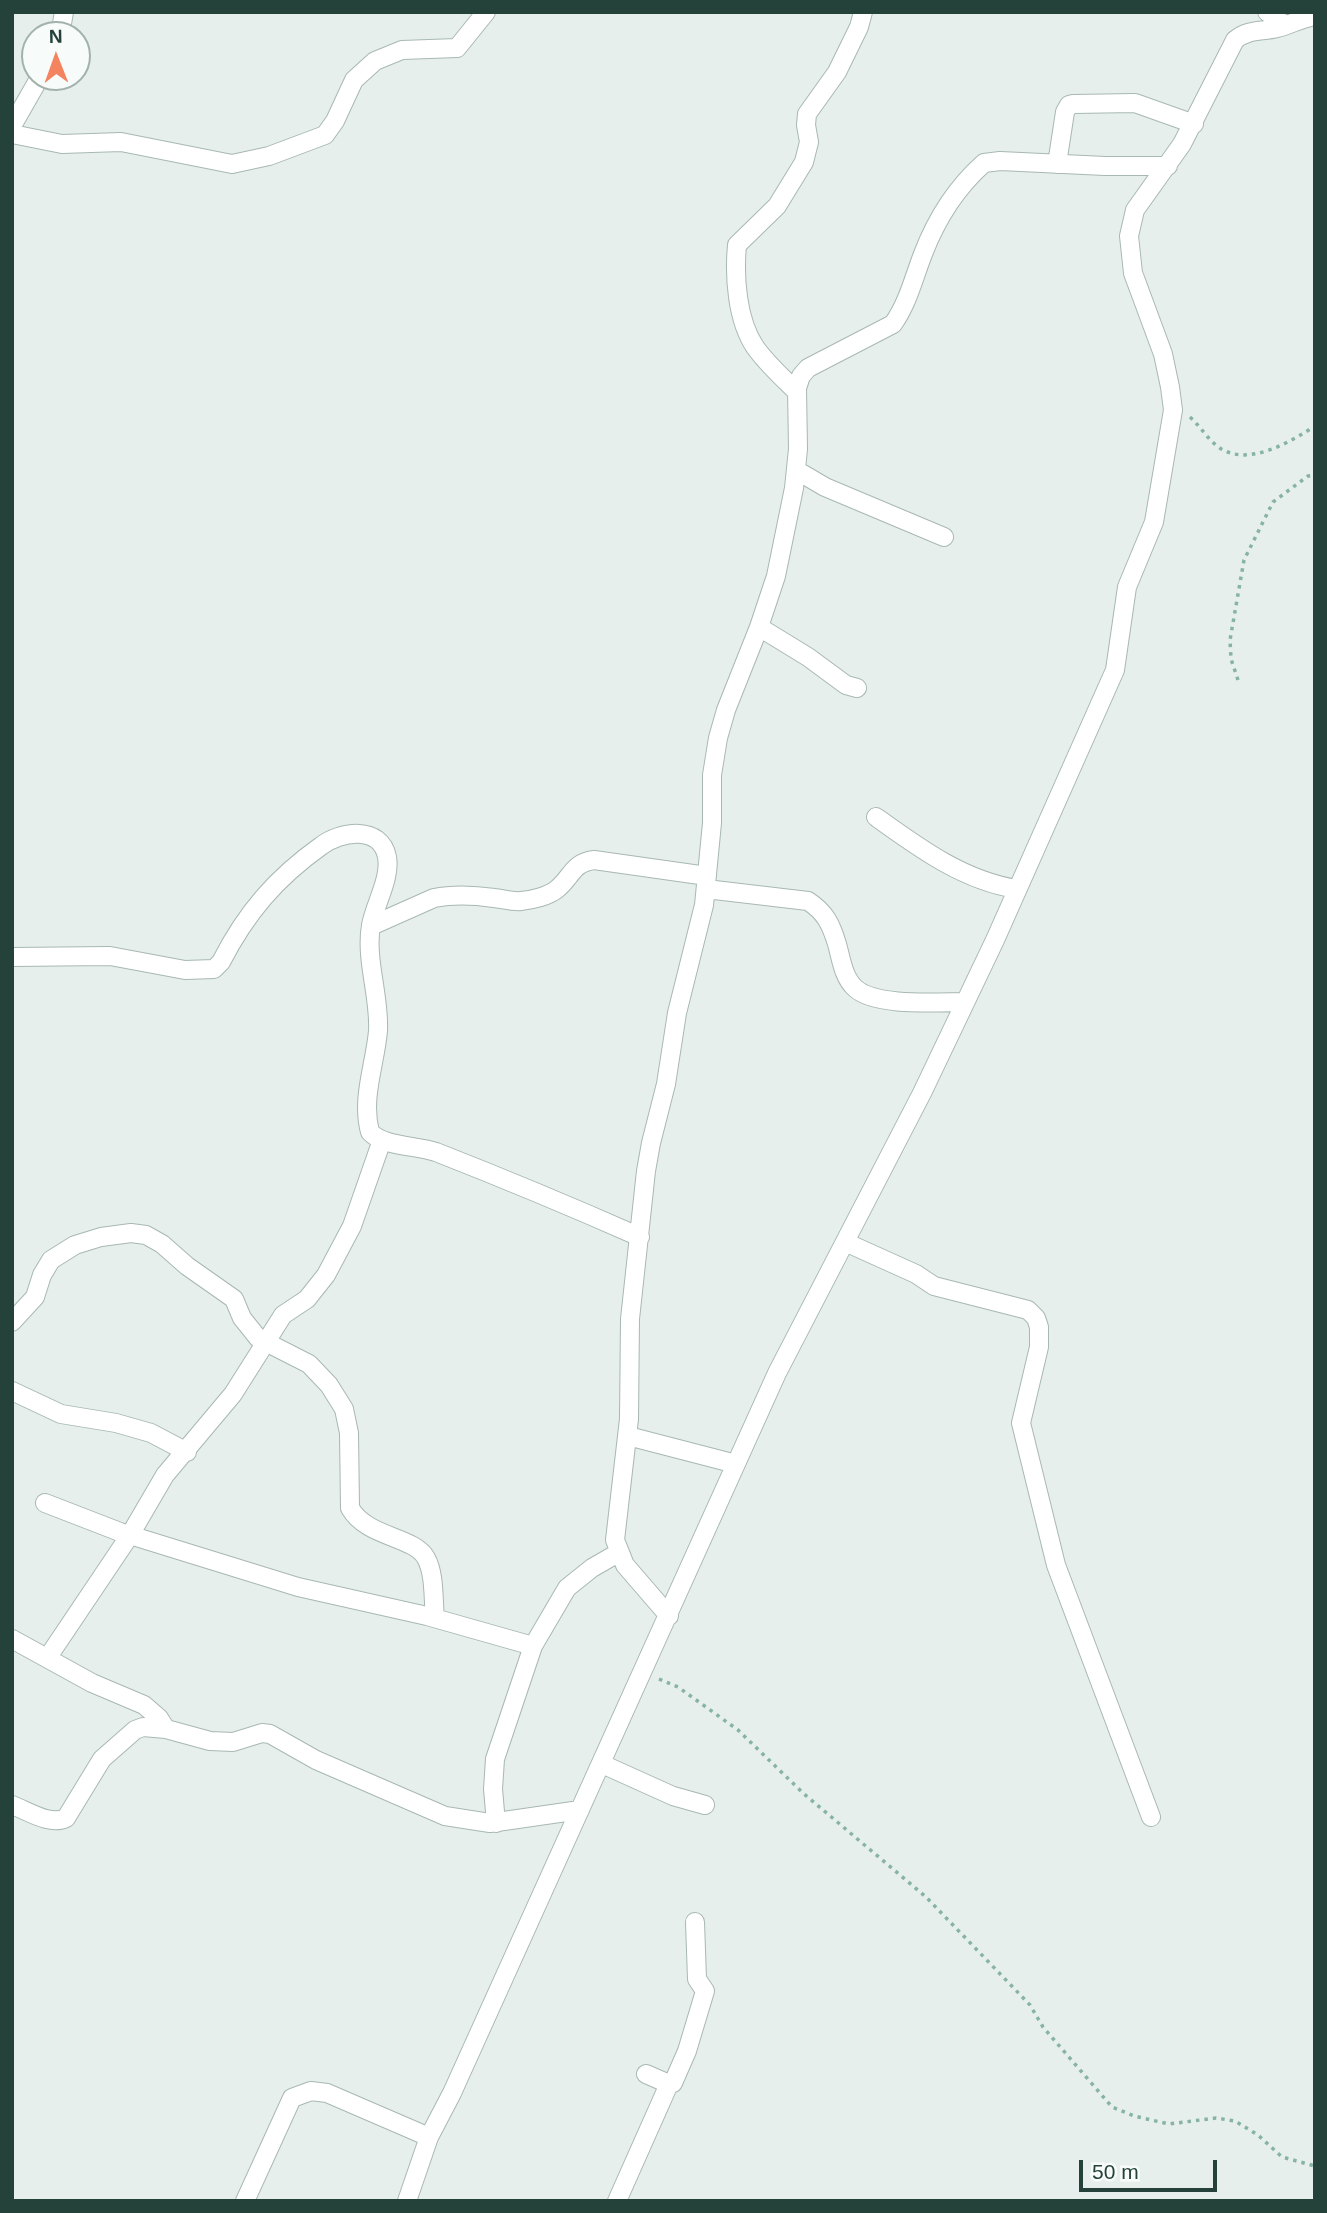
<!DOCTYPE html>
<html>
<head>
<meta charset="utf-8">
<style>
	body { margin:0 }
	#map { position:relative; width:1327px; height:2213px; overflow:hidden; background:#e6efeb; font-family:Helvetica,sans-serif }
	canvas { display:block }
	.frame { position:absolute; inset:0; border:14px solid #24423a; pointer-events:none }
	.north { position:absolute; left:21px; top:21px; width:70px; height:70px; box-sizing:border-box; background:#f7fbf9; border:2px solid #a3b1ad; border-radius:50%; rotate:359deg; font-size:19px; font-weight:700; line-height:28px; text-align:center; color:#24423a }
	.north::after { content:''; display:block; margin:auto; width:24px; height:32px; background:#f4845f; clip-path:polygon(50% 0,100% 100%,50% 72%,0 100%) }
	.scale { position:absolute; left:1079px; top:2160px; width:138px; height:32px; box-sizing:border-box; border:4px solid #24423a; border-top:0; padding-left:9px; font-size:21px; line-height:24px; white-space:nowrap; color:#24423a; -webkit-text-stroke:5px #f7fbf9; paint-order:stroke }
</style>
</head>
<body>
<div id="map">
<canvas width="1327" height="2213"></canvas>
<div class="frame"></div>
<div class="north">N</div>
<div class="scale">50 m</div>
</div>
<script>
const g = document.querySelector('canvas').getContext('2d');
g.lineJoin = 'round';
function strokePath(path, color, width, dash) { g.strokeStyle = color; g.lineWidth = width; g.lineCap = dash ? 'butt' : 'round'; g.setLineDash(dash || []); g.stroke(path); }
const path = new Path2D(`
	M1190,417C1200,426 1207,438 1217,446C1246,469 1290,442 1315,426
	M1238,680L1231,659L1230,640L1244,560L1273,502L1308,476L1315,475
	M659,1679L678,1687L738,1730L803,1793L926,1897L1030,2005L1043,2027L1112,2107L1134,2116L1169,2124L1216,2118L1235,2121L1258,2135L1282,2157L1315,2166`);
const street = new Path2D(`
	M1267,12L1285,25
	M60,35L64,12
	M12,126L40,77
	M12,134L62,144L121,142L232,164L269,156L325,135L335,121L354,80L375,61L402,50L457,48L486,12
	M1057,164L1065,112L1069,105L1073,104L1135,103L1194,124
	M797,392C783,378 767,364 755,347C737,320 734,277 737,245L777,206L804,162L809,142L806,125L807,114L837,72L859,27L863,12
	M796,470L825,487L944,537
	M759,627L808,657L846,685L857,688
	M876,817C919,848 964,881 1017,889
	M706,889L808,901C825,912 831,924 837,944C841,958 843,977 855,988C875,1007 938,1002 965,1002
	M371,926L434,898C454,894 474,895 494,898C503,899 513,902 521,901C532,900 549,896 557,889C572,877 572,863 594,860L707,876
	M12,957L110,956L185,970L214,969L221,962C246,913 276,878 321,846C340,831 381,825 387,857C391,878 375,904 371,925C365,960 380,996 378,1031C375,1065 361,1098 370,1132C384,1147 416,1145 436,1152C505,1179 572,1207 640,1237
	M845,1242L916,1274L934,1286L1028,1310L1036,1318L1039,1327V1347L1021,1423L1056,1565L1151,1817
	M12,1322L35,1297L42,1275L51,1260L75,1245L101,1237L131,1233L146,1235L162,1244L187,1266L234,1299L242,1318L258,1338L309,1364L329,1385L344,1409L349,1433L350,1508C367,1538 414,1536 426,1558C435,1574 433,1600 435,1618
	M12,1391L61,1414L116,1423L151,1433L187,1452
	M628,1436L736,1464
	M45,1503L120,1532L298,1587L427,1616L533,1646
	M669,1616L625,1565L615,1540L629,1419L630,1319L646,1171L651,1143L666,1084L677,1013L704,905L712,823V775L718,738L726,710L759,627L776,576L794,488L798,449L797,388L801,376L808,368L893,324C908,303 914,277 923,254C936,220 957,187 984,163L1000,161L1105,166H1168
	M12,1639L92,1683L144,1705L159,1718L166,1729
	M48,1657L130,1535L165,1475L233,1394L283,1315L307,1299L326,1275L352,1226L382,1140
	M602,1764L673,1796L705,1805
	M12,1805C28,1811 50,1826 66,1818L102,1759L135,1730L143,1727L166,1729L210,1741L233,1742L262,1733L270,1734L316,1760L445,1816L490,1823L580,1810
	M496,1823L493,1789L495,1759L533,1646L567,1588L592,1568L618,1553
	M646,2074L669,2084L673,2083L687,2051L705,1991L697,1979L695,1922
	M245,2201L292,2098L311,2091L327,2093L429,2137
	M407,2201L429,2137L452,2093L777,1373L922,1093L995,940L1115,670L1127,587L1154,522L1173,410L1170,387L1163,354L1133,273L1129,236L1135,210L1182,144L1235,40C1248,29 1261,32 1277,28C1290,25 1301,18 1315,16
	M617,2201L669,2084`);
strokePath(street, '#a8b8b2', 20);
strokePath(path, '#86b3a5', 3.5, [3.5, 5]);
strokePath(street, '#fff', 18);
</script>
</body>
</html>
